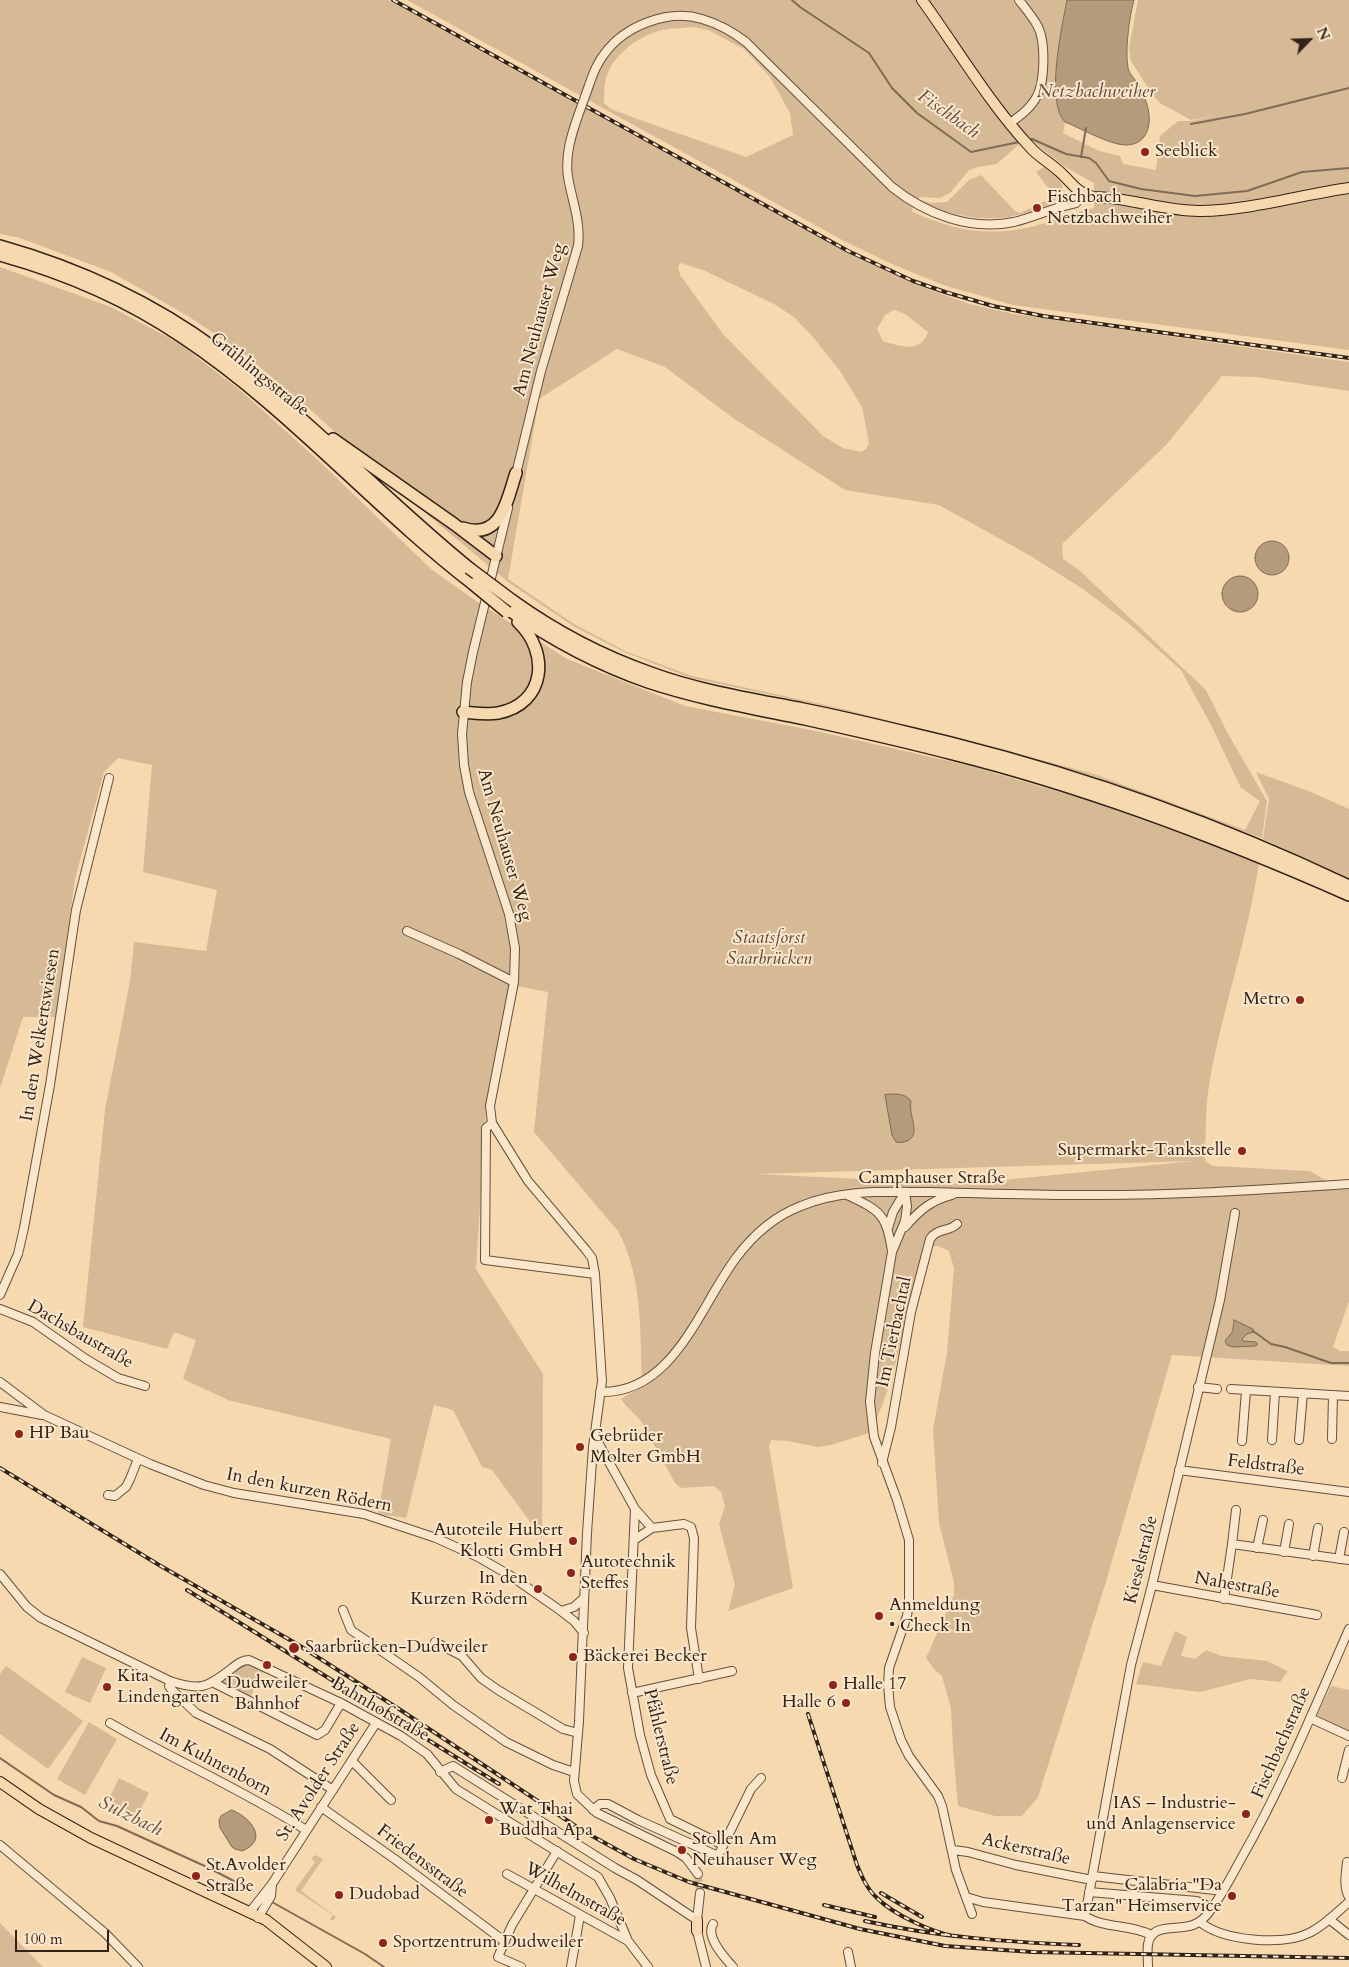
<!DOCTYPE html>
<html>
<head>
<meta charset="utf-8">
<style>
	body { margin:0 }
	#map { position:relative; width:1349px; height:1967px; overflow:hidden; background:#f7d9af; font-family:Cardo,serif }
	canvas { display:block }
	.north { position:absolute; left:1284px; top:15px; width:50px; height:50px; -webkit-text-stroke:4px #fae6cb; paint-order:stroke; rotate:66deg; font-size:14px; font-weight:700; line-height:20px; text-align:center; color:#322318 }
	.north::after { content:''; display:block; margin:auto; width:18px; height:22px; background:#322318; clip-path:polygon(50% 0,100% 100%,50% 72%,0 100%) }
	.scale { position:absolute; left:15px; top:1930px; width:94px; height:22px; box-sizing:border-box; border:2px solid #322318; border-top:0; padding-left:6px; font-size:15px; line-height:18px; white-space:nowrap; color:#322318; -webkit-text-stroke:4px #fae6cb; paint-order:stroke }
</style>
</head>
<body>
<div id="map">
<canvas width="1349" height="1967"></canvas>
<div class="north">N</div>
<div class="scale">100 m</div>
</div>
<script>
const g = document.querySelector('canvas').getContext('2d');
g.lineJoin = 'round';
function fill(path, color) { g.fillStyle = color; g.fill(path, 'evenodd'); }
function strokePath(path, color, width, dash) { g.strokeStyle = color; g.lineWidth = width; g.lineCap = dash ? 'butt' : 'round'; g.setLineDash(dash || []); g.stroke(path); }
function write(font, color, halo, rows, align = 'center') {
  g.font = font + ' Cardo,serif'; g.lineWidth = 4; g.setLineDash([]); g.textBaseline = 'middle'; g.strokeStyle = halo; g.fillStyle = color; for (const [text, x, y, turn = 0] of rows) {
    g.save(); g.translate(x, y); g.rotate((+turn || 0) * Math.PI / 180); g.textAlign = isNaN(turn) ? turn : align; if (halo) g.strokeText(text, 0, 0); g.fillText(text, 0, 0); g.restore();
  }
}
const green = new Path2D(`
	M0,0H388L849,254L914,284L970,304L1014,314L1349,362V391L1256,377L1222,376L1167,444L1062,544L1063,559L1078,569L1206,690L1227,732L1267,801L1262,838L1093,776L927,731L839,709L691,678L624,652L573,626L508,582L392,485L312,411L243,353L188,316L111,272L20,238L0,234ZM681,263L703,270L774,304L794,317L813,337L840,371L862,407L869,443L866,449L861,452L843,448L823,436L723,334L680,275L678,266ZM894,310L905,314L928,332C921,354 899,346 883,341L877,329L885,315ZM617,349L665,367L733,418L845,490L939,505L1029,555L1083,589L1128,623L1181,670L1211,725L1241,788L1260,801L1245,830L1094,774L1015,753L839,708L692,676L625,651L574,624L508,579L539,399Z
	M407,0H1067C1062,27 1045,101 1065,122L1063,133L1099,151L1120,156L1123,164L1156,170L1160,136L1178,121H1191L1214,116L1191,120L1160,103L1150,91L1131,61L1129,48L1138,0H1349V350L1013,305L943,285L892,264L844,241ZM694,27L708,30L744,49L770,77L790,113L793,135L746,157L640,120L611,109L604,103C604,94 604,84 607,75C615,53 640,35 663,30C673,28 683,28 694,27ZM1032,141L1065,167L1094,183V208C1072,213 1052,221 1031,227C987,237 951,230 911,211L918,200C957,220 999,225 1040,208C1051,204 1063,199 1062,185L1057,176L1044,167L1036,172L1048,188L1056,193V196L1020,213L1015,211L981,175L969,180L947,202L931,203L918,199L920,197L940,198L950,193L969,170L978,167L997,164L1019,144Z
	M0,267L111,307L177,342L240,390L319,461L431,569L476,601L567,659L685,706L816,731L971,766L1090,801L1259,862C1248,938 1222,1010 1209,1085C1205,1110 1206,1136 1205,1161L1213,1166L1310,1171L1337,1187H1349V1301L1333,1347L1340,1351H1349V1366L1172,1355L1105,1585L1038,1797L1022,1816H995L958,1806L953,1749L951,1709L942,1676L934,1669L926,1658L954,1595V1582L939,1523L933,1429L947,1353L954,1268L949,1251L938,1246H924C920,1261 915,1276 912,1291C900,1339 894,1389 869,1433L831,1445L818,1447L788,1441L771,1440L769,1447L793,1588L728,1611L735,1585L719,1524L725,1506L721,1492L714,1486L681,1488L675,1483L641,1421C634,1412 628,1409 621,1399L636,1390L642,1385C640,1333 643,1277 618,1231L534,1132L548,992L511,985L486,1109L476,1269L543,1374L542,1538L492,1470L482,1467L453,1410L434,1405L406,1518L378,1514L391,1439L228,1400L183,1379L196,1340L174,1332L167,1349L83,1327L105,1110L130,981L134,942L206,951L217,890L143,872L152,765L118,758L104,772L75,879L56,1017H23L0,1088ZM1194,1161L963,1184L756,1174Z
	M1256,772L1311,792L1349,809V878L1263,839L1269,799Z
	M1175,1631L1187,1637L1181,1656L1195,1659L1206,1650L1221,1656L1267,1661L1288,1671L1280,1682L1250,1679L1200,1692L1136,1684L1143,1662L1161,1666Z
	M82,1657L106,1668L90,1703L65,1692Z
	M248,1663L263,1671L250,1698L219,1683L240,1666Z
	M6,1666L83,1721L48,1769L0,1734V1674Z
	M1331,1686L1349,1690V1732L1317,1715Z
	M89,1722L117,1739L85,1795L57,1779Z
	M119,1778L149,1793L135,1820L106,1805Z
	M315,1855L323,1859L301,1891L342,1921L336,1917L333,1921L330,1919L333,1915L295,1890L315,1862L311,1859Z
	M0,1923L43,1967H0Z`);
const water = new Path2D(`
	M1067,0H1134C1129,18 1125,50 1128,68C1129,74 1135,79 1138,84C1142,90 1145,98 1147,105C1154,127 1145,150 1118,144C1101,140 1082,129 1065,122C1045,101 1062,27 1067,0Z
	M1255 558a17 17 0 1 1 34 0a17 17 0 1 1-34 0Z
	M1222 594a18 18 0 1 1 36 0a18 18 0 1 1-36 0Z
	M893,1094C901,1094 906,1095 911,1101C909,1112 914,1120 914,1130C915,1140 903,1144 896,1142L892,1135L885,1095Z
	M1234,1320L1253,1329L1254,1332L1247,1334L1242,1339L1243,1341L1256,1342L1258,1344L1255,1346L1233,1347L1227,1345L1225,1341C1234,1329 1232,1336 1234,1320Z
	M232,1810C250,1817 270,1840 242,1851L235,1849L232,1847L220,1828L219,1820L221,1816Z`);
const stream = new Path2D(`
	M792,0L800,7L869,53L892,88L917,113L971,152L1019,142
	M1191,124L1245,114L1349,88
	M1029,140L1032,139L1066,154L1089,158L1096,163L1109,181L1141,189L1195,196L1247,191L1302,172L1349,168
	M1081,157L1086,128
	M1253,1331L1271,1344L1285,1347L1331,1363H1349
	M0,1758L54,1795L81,1807L99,1821L117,1826L209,1868L253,1891
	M272,1902L365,1954L384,1967`);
const minorTunnel = new Path2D(`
	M698,1874L700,1893`);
const minor = new Path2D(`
	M587,91C592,77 596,64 605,53C626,25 669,9 702,19C719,24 733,32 746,42L892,187C926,214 969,231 1014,222C1035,217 1055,207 1076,203
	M1010,123C1020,116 1031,108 1037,96C1045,81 1046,40 1037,25C1032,16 1025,8 1019,0
	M515,478L541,371L578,246C581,221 572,201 568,177C565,155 571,136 578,116
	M508,508L473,652L467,682L462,734L464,765L469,792L509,914L515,948L514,982L490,1106L492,1123L528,1181L586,1250L592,1258L595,1274L602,1381L593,1447L587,1533L579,1721L574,1781L577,1794L597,1813L677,1852L686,1858L698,1874
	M407,931L459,954L514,982
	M492,1123L486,1128L485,1260L595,1274
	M905,1192L907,1206L905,1221L892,1252L875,1353L870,1402L874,1437L897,1500L909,1540V1602L907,1616L889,1668L888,1685L890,1707L901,1740L909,1756L938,1796L942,1806L956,1870L972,1914
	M847,1195C881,1211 886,1214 892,1251
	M905,1227C920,1210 930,1201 952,1195
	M888,1228L893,1212L905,1192
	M0,1295L18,1254L24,1228L50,1085L76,910L109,778
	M0,1309L33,1322L86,1359L118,1378L145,1386
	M0,1382L44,1415L150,1464L204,1485L234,1493L364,1514L436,1538L478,1557L511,1576L561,1611L574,1621L584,1633
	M1198,1387L1217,1389
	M1231,1389L1349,1396
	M600,1392C674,1394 699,1307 736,1258C753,1235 775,1216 801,1206C842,1189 886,1192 929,1192C978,1193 1027,1195 1076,1195C1167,1196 1258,1190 1349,1184
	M0,1407L42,1415
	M594,1435L635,1509L652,1528
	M1332,1439L1333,1395
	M1272,1440L1275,1392
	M1299,1440L1303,1393
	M1242,1441L1246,1391
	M882,1463L891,1427L911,1312L930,1239C937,1228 949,1232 957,1224
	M1179,1470L1349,1492
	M108,1495L115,1496L126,1487L130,1479L138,1459
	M635,1509L628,1668L640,1735L651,1775L670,1819L723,1845
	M634,1540L652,1528L684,1524L691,1527L694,1538L691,1628L699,1679
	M1232,1544L1236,1510
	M1257,1548L1263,1520
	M1284,1552L1289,1524
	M1313,1556L1318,1528
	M1339,1559L1344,1532
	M0,1574L27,1607L41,1618L170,1681C200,1691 207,1688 231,1669C237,1664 242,1660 249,1660L341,1703L401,1736L427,1754L456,1789L598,1877L610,1898L628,1941L648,1967
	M1152,1585L1317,1615
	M1224,1599L1232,1544L1349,1560
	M343,1610L351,1630L419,1677L453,1705L506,1742L553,1765L574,1772
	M561,1611L574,1607L584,1598
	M435,1642L462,1656L481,1678L498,1690L563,1729L578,1733
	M170,1681L169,1686L172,1690L196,1713L270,1749L333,1790
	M214,1683L317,1735L325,1730L341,1703
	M632,1693L732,1671
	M1310,1718L1349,1736
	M110,1723C174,1760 243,1790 306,1830
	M352,1761L391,1800
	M440,1772L453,1766L615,1868L637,1880L697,1920L700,1893
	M1342,1778L1349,1750
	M321,1807L396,1860L504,1941
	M593,1810L600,1804H608L638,1820L718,1856L751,1789L761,1778
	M0,1845L105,1933L138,1967
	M953,1850L968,1852L1016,1865L1092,1880
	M1347,1862C1346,1873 1343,1887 1349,1897
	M507,1874L628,1941
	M1093,1876L1223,1891
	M1089,1892L1197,1901L1212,1908
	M966,1897L983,1902L1085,1916C1104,1929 1131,1924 1151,1935
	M249,1913L272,1884L376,1723
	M1085,1916L1131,1665L1152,1585L1220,1300L1235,1213
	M258,1918L271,1896L272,1884
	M1329,1919L1349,1935
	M1200,1922C1223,1941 1282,1946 1309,1933C1324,1926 1336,1913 1349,1902
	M713,1924C705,1937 725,1958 733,1967
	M697,1931L706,1967
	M848,1952L851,1967
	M521,1967L498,1957L512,1925L557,1851
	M571,1967L580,1915
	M1148,1967C1148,1960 1147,1951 1148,1944C1152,1922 1177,1931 1193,1925C1201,1922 1207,1916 1212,1908C1223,1893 1232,1875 1241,1859C1283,1785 1315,1707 1349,1629`);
const major = new Path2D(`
	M922,0C956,47 990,104 1029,146C1038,157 1051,163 1061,173C1071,182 1077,193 1091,196
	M1069,200C1110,189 1157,212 1201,211C1251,210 1300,195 1349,188
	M0,1782L39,1809L91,1838L266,1920L326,1967
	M697,1931V1920`);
const highway = new Path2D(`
	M0,246C78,268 152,302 217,350C307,416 383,498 469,568
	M0,255C65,273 126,299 182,337C289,408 372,506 473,584
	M333,439L454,524L496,556
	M463,528C501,541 507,500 516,473
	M513,601C555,631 602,656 651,673C700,691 752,699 803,709C854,719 904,732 955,744C1090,778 1223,826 1349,886
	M509,610C552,640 599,665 648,682C699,699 752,708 805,719C854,730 904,741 953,754C1089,788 1220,838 1349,895
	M463,712C475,713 487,715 498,713C546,704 550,652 518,622`);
const rail = new Path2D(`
	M393,0L848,251L913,281L945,292L993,306L1043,316L1136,329L1349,358
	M0,1468L159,1565L297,1644L399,1709L583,1831L634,1859L689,1882L860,1929L945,1946L1033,1952L1349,1958
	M187,1590L499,1784
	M808,1714L857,1865C862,1877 867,1889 877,1898C894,1915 930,1931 953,1936
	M881,1893L922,1917
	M824,1905L875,1917
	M865,1921C937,1937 1007,1942 1079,1945`);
const minorBridge = new Path2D(`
	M578,116L587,91`);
const highwayBridge = new Path2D(`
	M469,568L513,601
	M473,584L507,612`);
const markers = [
	[1145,152,5,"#8f2418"],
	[1037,208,5,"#8f2418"],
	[1300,1000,5,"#8f2418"],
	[1242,1151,5,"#8f2418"],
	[19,1434,5,"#8f2418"],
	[580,1447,5,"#8f2418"],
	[573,1541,5,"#8f2418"],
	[571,1573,5,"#8f2418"],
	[538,1589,5,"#8f2418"],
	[879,1616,5,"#8f2418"],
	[294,1648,6,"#8f2418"],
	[573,1657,5,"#8f2418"],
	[267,1665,5,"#8f2418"],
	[833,1685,5,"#8f2418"],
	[107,1687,5,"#8f2418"],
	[846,1703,5,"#8f2418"],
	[1246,1814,5,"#8f2418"],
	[489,1820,5,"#8f2418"],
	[682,1850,5,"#8f2418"],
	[196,1876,5,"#8f2418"],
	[339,1895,5,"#8f2418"],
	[1232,1896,5,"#8f2418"],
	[383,1943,5,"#8f2418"]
];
const poiNames = [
	["Seeblick",1155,152],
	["Fischbach",1047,198],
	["Netzbachweiher",1047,219],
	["Metro",1290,1000,"right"],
	["Supermarkt-Tankstelle",1232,1151,"right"],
	["HP Bau",29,1434],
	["Gebrüder",590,1437],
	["Molter GmbH",590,1458],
	["Autoteile Hubert",563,1531,"right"],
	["Klotti GmbH",563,1552,"right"],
	["Autotechnik",581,1563],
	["Steffes",581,1584],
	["In den",528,1579,"right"],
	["Kurzen Rödern",528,1600,"right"],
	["Anmeldung",889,1606],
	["• Check In",889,1627],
	["Saarbrücken-Dudweiler",305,1648],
	["Bäckerei Becker",583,1657],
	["Kita",117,1677],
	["Lindengarten",117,1698],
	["Dudweiler",267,1684,"center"],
	["Bahnhof",267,1705,"center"],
	["Halle 17",843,1685],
	["Halle 6",836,1703,"right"],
	["IAS – Industrie-",1236,1804,"right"],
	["und Anlagenservice",1236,1825,"right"],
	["Wat Thai",499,1810],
	["Buddha Apa",499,1831],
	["Stollen Am",692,1840],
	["Neuhauser Weg",692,1861],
	["St.Avolder",206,1866],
	["Straße",206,1887],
	["Calabria \"Da",1222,1886,"right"],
	["Tarzan\" Heimservice",1222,1907,"right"],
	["Dudobad",349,1895],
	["Sportzentrum Dudweiler",393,1943]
];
const streetNames = [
	["Am Neuhauser Weg",540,320,-75],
	["Grühlingsstraße",259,375,39],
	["Am Neuhauser Weg",504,845,74],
	["In den Welkertswiesen",41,1035,-81],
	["Camphauser Straße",932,1179],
	["Im Tierbachtal",895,1332,-78],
	["Dachsbaustraße",80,1335,30],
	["Feldstraße",1266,1466,7],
	["In den kurzen Rödern",309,1491,11],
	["Kieselstraße",1142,1560,-76],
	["Nahestraße",1237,1586,10],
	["Bahnhofstraße",380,1710,30],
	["Pfählerstraße",660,1737,76],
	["Fischbachstraße",1282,1743,-66],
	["Im Kuhnenborn",215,1763,28],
	["St. Avolder Straße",319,1782,-57],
	["Ackerstraße",1026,1850,13],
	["Friedensstraße",422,1862,37],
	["Wilhelmstraße",575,1895,29]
];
const parkNames = [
	["Staatsforst",769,939],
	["Saarbrücken",769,960]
];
const waterNames = [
	["Netzbachweiher",1096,93],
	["Fischbach",948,115,35],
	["Sulzbach",130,1817,26]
];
fill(green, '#d6ba95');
fill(water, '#b49b7c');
strokePath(water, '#806b54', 1);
strokePath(stream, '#806b54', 2);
strokePath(minorTunnel, '#d0b591', 8, [8, 4]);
strokePath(minor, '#63503e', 10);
strokePath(major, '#322318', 12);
strokePath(highway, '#322318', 14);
strokePath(minor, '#fae6cb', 8);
strokePath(major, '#f7d9af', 10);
strokePath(highway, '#f7d9af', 11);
strokePath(rail, '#322318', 4);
strokePath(rail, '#fae6cb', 2, [5.5]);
strokePath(minorBridge, '#63503e', 10, []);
strokePath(highwayBridge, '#322318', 14, []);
strokePath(minorBridge, '#fae6cb', 8);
strokePath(highwayBridge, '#f7d9af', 11);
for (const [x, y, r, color] of markers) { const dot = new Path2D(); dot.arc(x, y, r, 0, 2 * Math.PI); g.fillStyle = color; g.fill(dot); strokePath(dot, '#fae6cb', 2); }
write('18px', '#322318', '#fae6cb', poiNames, 'left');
write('18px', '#322318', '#fae6cb', streetNames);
write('italic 18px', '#5b4937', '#fae6cb', parkNames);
write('italic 19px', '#604d3b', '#fae6cb', waterNames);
</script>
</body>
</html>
